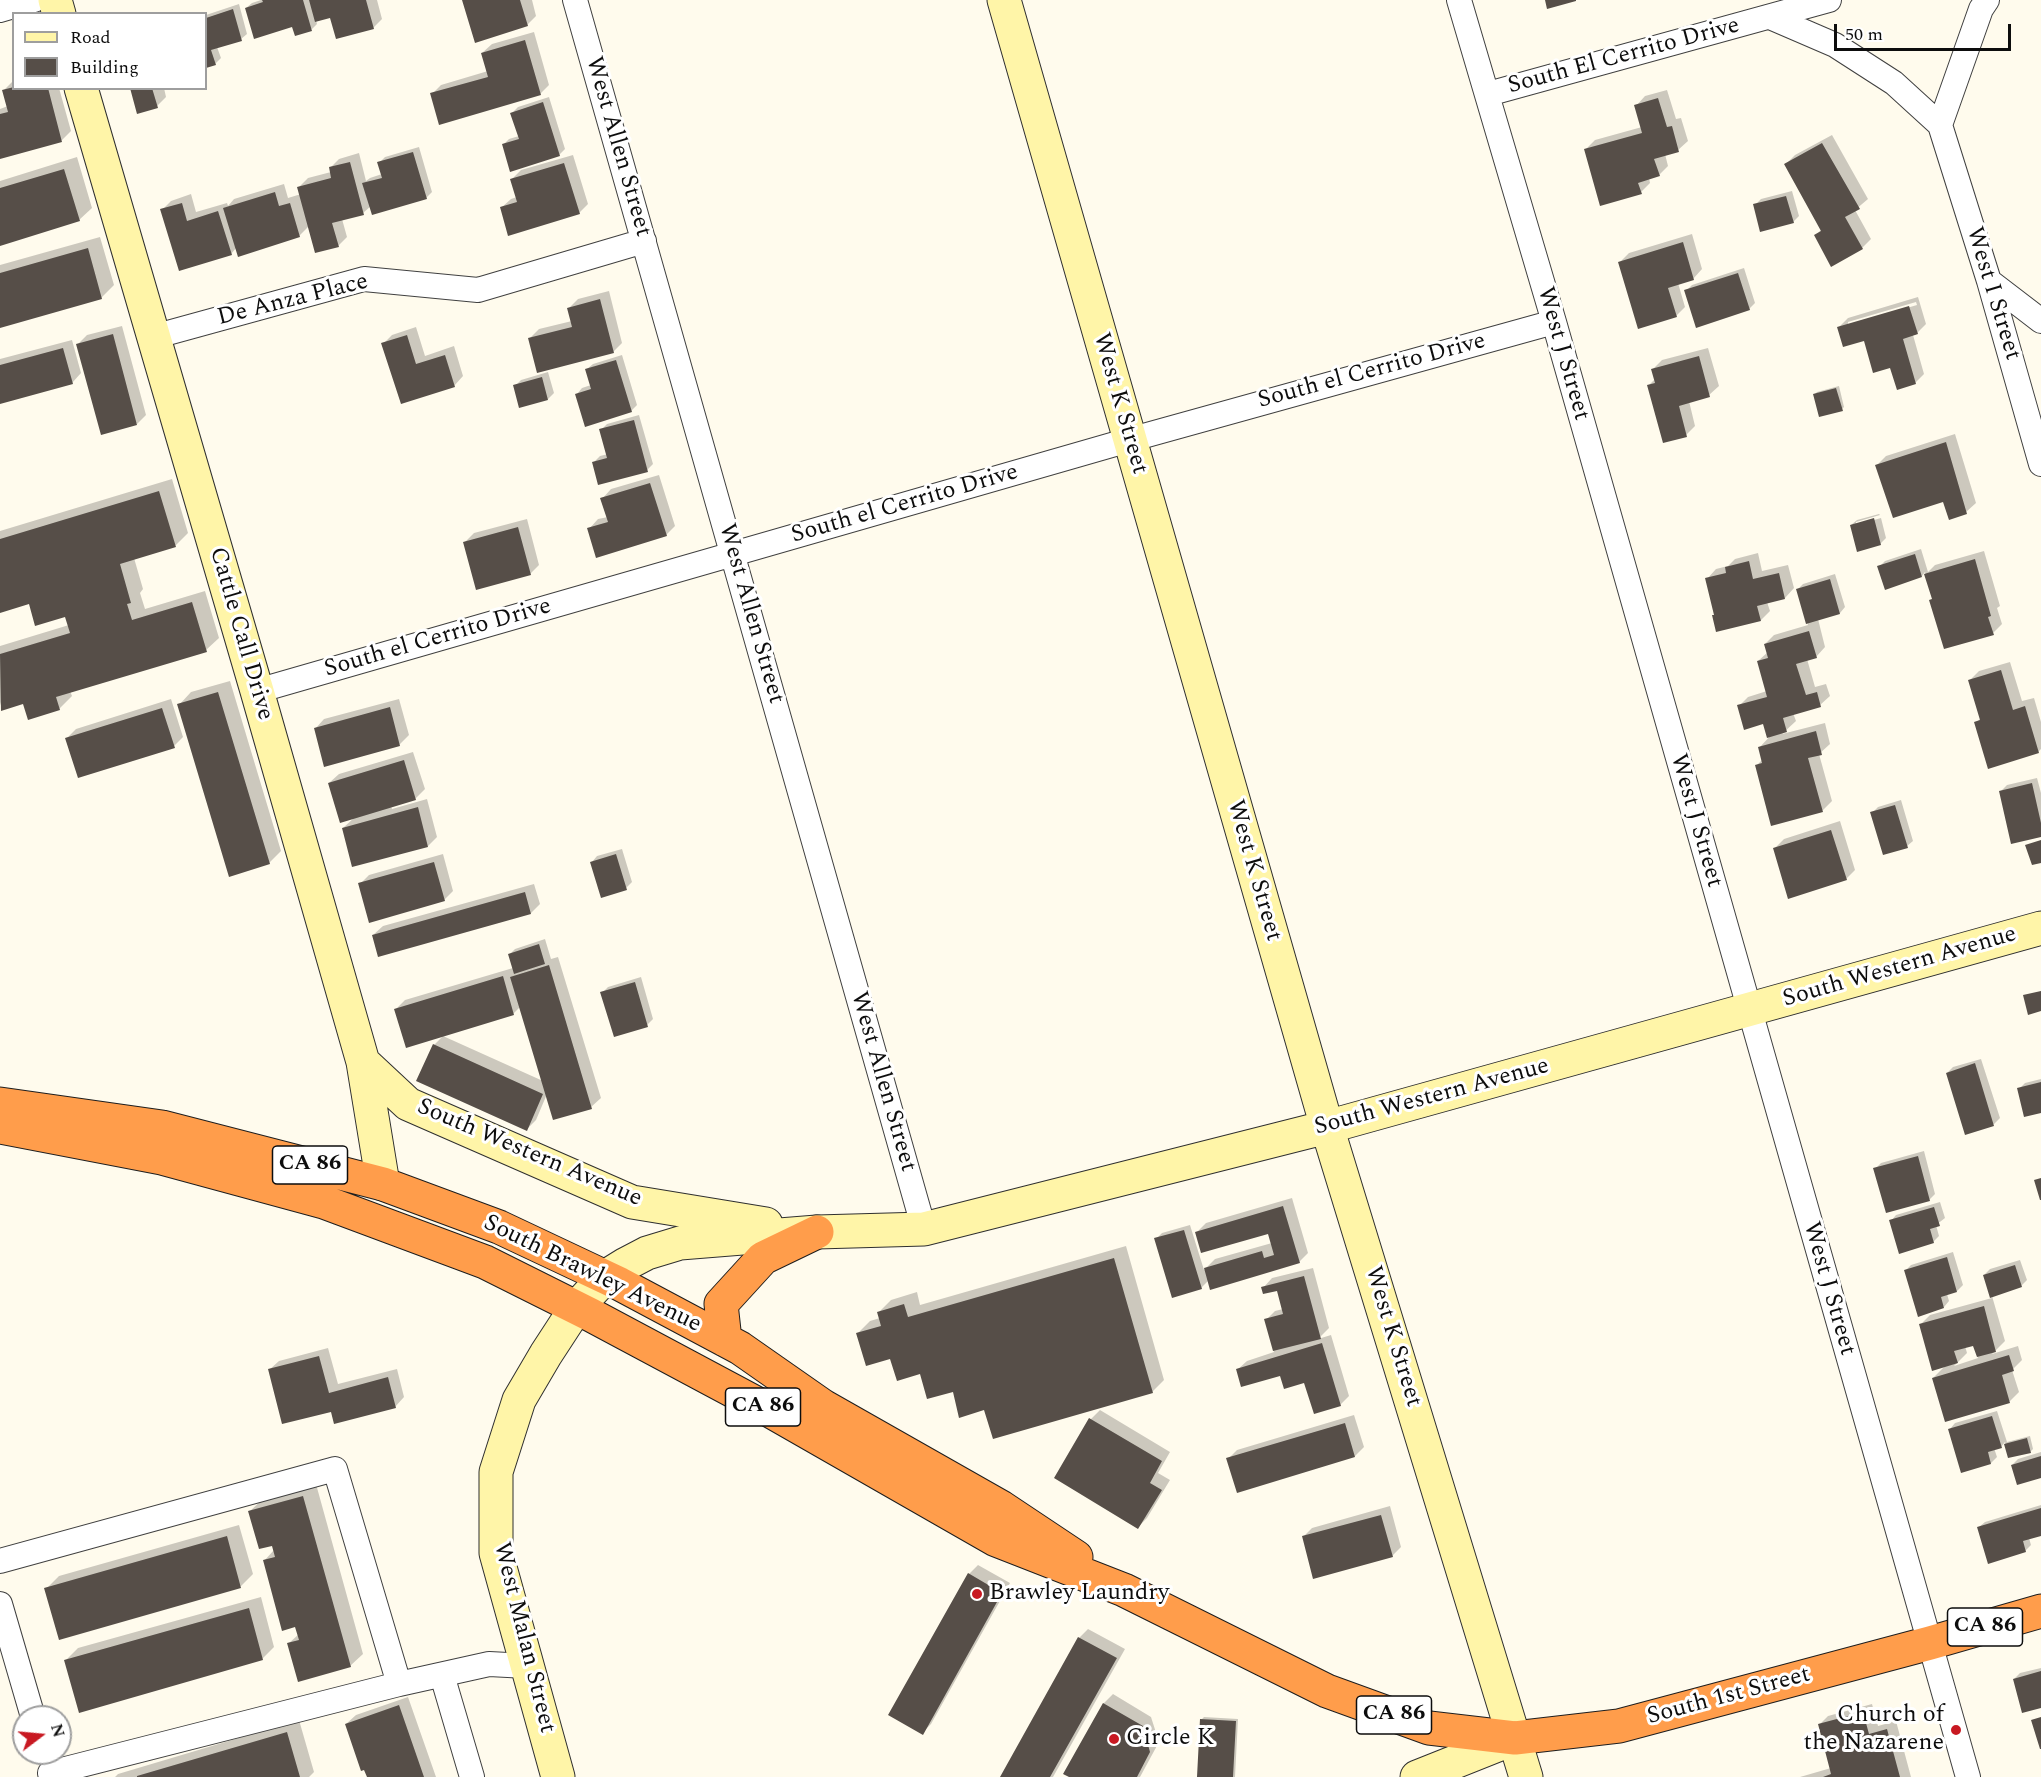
<!DOCTYPE html>
<html>
<head>
<meta charset="utf-8">
<style>
	body { margin:0 }
	#map { position:relative; width:2041px; height:1777px; overflow:hidden; background:#fffbed; font-family:Spectral,serif }
	canvas { display:block }
	.legend { position:absolute; left:12px; top:12px; width:195px; height:78px; box-sizing:border-box; background:#fff; border:2px solid #9e9e9e; margin:0; padding:8px 10px; list-style:none; font-size:18px; color:#0d0d0d }
	.legend li { display:flex; align-items:center; gap:12px; height:30px }
	.legend b { width:30px; border:2px solid #9e9e9e }
	.north { position:absolute; left:12px; top:1705px; width:60px; height:60px; box-sizing:border-box; background:#fff; border:2px solid #9e9e9e; border-radius:50%; rotate:74deg; font-size:16px; font-weight:700; line-height:24px; text-align:center; color:#0d0d0d }
	.north::after { content:''; display:block; margin:auto; width:21px; height:27px; background:#c81922; clip-path:polygon(50% 0,100% 100%,50% 72%,0 100%) }
	.scale { position:absolute; left:1834px; top:24px; width:177px; height:27px; box-sizing:border-box; border:3px solid #0d0d0d; border-top:0; padding-left:8px; font-size:18px; line-height:21px; white-space:nowrap; color:#0d0d0d; -webkit-text-stroke:4px #fff; paint-order:stroke }
</style>
</head>
<body>
<div id="map">
<canvas width="2041" height="1777"></canvas>
<ul class="legend">
<li><b style="height:8px;background:#fff5a8"></b>Road</li>
<li><b style="height:16px;background:#564e48"></b>Building</li>
</ul>
<div class="north">N</div>
<div class="scale">50 m</div>
</div>
<script>
const g = document.querySelector('canvas').getContext('2d');
g.lineJoin = 'round';
function fill(path, color) { g.fillStyle = color; g.fill(path, 'evenodd'); }
function strokePath(path, color, width, dash) { g.strokeStyle = color; g.lineWidth = width; g.lineCap = dash ? 'butt' : 'round'; g.setLineDash(dash || []); g.stroke(path); }
function write(font, color, halo, rows, align = 'center') {
  g.font = font + ' Spectral,serif'; g.lineWidth = 6; g.setLineDash([]); g.textBaseline = 'middle'; g.strokeStyle = halo; g.fillStyle = color; for (const [text, x, y, turn = 0] of rows) {
    g.save(); g.translate(x, y); g.rotate((+turn || 0) * Math.PI / 180); g.textAlign = isNaN(turn) ? turn : align; if (halo) g.strokeText(text, 0, 0); g.fillText(text, 0, 0); g.restore();
  }
}
const shadow = new Path2D(`
	M261,0H377L382,19L373,28L331,17L316,20L317,24L312,29L246,8L252,3Z
	M464,0H532L536,16L527,25Z
	M239,4L247,34L241,39L217,47L221,58L215,64L206,66V15Z
	M534,32L549,85L540,94H432L441,85L488,71L482,53L492,44Z
	M13,81L14,88H59L71,131L62,140L0,157V109L8,106L4,90Z
	M131,88H164L166,97L157,106Z
	M1667,90L1676,119L1681,118L1688,141L1678,150L1665,154L1668,166L1659,175L1649,178L1650,183L1641,192L1585,150L1595,140L1642,127L1636,106L1645,96Z
	M549,97L565,149L559,155L503,145L509,139L519,136L512,113L518,107Z
	M1832,135L1868,199L1855,210L1871,239L1862,248L1816,235L1822,229L1786,164L1795,155Z
	M419,147L432,192L426,198L371,206L363,213L342,219L347,237L338,246L309,226L299,236L237,247L231,254L162,210L171,201L191,194L196,212L227,203L228,206L234,199L284,184L288,198L301,194L299,187L308,178L331,172L330,168L339,159L359,153L366,181L370,178L382,174L379,163L385,157Z
	M573,155L588,204L579,213L501,208L511,199L517,197L511,180L521,170Z
	M77,157L92,208L79,220L0,244V181Z
	M1792,191L1799,216L1793,222L1755,205L1761,199Z
	M1692,234L1702,269L1693,279L1678,283L1685,307L1676,316L1620,262L1629,253Z
	M100,237L114,285L101,298L0,326V265Z
	M1744,268L1755,303L1749,309L1686,291L1692,285Z
	M609,291L622,343L613,352L530,338L539,329L572,321L569,308L578,299Z
	M1918,297L1926,324L1917,333L1913,335L1924,374L1915,383L1891,366L1865,339L1839,327L1848,318ZM1916,302L1917,305L1848,325V322Z
	M122,326L146,415L137,424L78,344L87,335Z
	M416,327L425,356L454,346L463,376L454,386L402,402L383,344L392,335Z
	M72,340L81,373L72,383L0,402V359Z
	M1708,348L1719,386L1709,395L1689,401L1695,426L1686,435L1649,385L1655,379L1653,369L1662,360Z
	M622,355L637,405L631,411L577,394L582,388L591,385L587,369L593,364Z
	M548,372L554,393L548,399L520,406L515,386L521,380Z
	M1839,386L1844,407L1842,409L1815,394L1817,392Z
	M639,415L653,464L647,470L594,462L600,456L608,454L601,430L607,424Z
	M1955,434L1976,503L1966,512L1877,465L1886,456Z
	M659,475L675,526L666,535L589,529L598,519L608,517L602,499L611,489Z
	M172,479L188,533L176,545L134,558L143,589L140,593L145,609L205,591L219,638L206,650L70,691L72,696L59,709L24,703L2,709L0,702V646L69,625L66,616L30,603L0,612V531Z
	M1879,514L1880,515L1856,522V525L1881,518L1886,538L1880,544L1851,525L1857,520Z
	M527,519L539,565L530,574L465,542L474,533Z
	M1921,549L1928,572L1935,565L1984,551L2000,606L1997,608L2002,624L1993,633L1933,598L1925,572L1922,576L1879,567L1885,561Z
	M1758,553L1762,571L1788,565L1794,588L1785,598L1767,602L1770,611L1761,620L1716,613L1707,579L1716,569L1728,566L1735,559Z
	M1835,574L1845,607L1840,613L1818,619L1825,647L1816,657L1807,659L1815,687L1826,684L1830,696L1820,705L1793,713L1796,721L1782,734L1825,723L1830,744L1819,754L1832,801L1823,810L1772,825L1756,766L1762,760L1759,748L1772,734L1764,722L1739,706L1748,697L1767,691L1758,661L1768,652L1765,644L1774,635L1808,625L1797,590L1803,584Z
	M2010,662L2022,701L2034,698L2041,722V749L2038,752L1976,723L1981,718L1970,680L1979,671Z
	M230,681L281,851L269,863L179,705L191,692Z
	M171,699L183,737L174,746L67,738L76,729Z
	M399,699L409,735L399,745L315,729L324,719Z
	M413,752L425,789L415,799L391,806L392,809L427,799L437,837L428,846L343,828L355,817L329,783L339,774Z
	M2037,778L2041,793V835L2001,791L2007,785Z
	M1901,800L1913,841L1907,846L1872,813L1878,807Z
	M1840,821L1855,870L1846,879L1775,848L1784,839Z
	M622,849L632,882L626,888L592,862L597,856Z
	M443,854L453,891L444,900L360,884L369,875Z
	M534,884L540,904L531,913L373,935L383,926Z
	M545,939L551,959L558,957L601,1098L591,1107L554,1118L547,1094L536,1120L527,1129L434,1045L443,1036L543,1081L521,1006L513,1014L396,1009L405,1000L513,968L509,955L515,949Z
	M641,977L653,1019L647,1025L602,993L608,987Z
	M1981,1059L2000,1118L1994,1124L1966,1133L1947,1073L1953,1067Z
	M2041,1079V1112L2019,1089L2025,1083Z
	M1924,1151L1935,1194L1929,1200L1875,1169L1881,1163Z
	M1292,1198L1308,1253L1299,1262L1209,1280L1201,1288L1156,1239L1162,1233L1190,1225L1204,1270L1215,1259L1272,1243L1269,1232H1197L1206,1223Z
	M1940,1202L1945,1218L1936,1225L1939,1236L1933,1242L1891,1221L1896,1215Z
	M1126,1246L1164,1380L1152,1392L985,1409L891,1357L858,1333L870,1321L880,1318L879,1312L891,1300L917,1292L920,1305Z
	M1953,1252L1963,1285L1957,1291L1947,1294L1949,1301L1944,1307L1905,1271L1911,1265Z
	M2020,1260L2027,1280L2021,1286L1992,1296L2005,1341L1992,1354L2018,1346L2022,1360L2012,1370L2019,1392L2010,1401L1946,1420L1933,1378L1946,1365L1921,1324L1930,1315L1992,1298L1984,1275L1990,1269ZM1974,1344L1978,1358L1954,1366L1967,1353L1965,1346Z
	M1313,1268L1329,1328L1318,1339L1331,1335L1349,1396L1340,1405L1305,1381L1281,1374L1237,1370L1247,1361L1274,1352L1266,1320L1275,1311L1283,1309L1278,1289L1263,1288L1272,1278Z
	M328,1348L338,1384L397,1369L404,1397L395,1407L332,1410L269,1370L279,1361Z
	M1100,1410L1170,1452L1158,1473L1170,1480L1147,1518L1138,1527L1056,1478L1091,1419Z
	M1997,1411L2007,1442L2030,1436L2033,1449L2030,1452L2009,1457L2005,1442L2001,1447L1994,1448L1997,1457L1991,1463L1962,1471L1950,1429L1955,1423Z
	M1354,1415L1364,1447L1355,1456L1238,1491L1228,1459L1237,1450Z
	M2041,1452V1477L2012,1465L2018,1459Z
	M316,1484L363,1654L350,1666L288,1644L299,1634L264,1561L274,1550L273,1544L250,1511L263,1499Z
	M2041,1505V1534L2029,1538L2031,1545L2025,1551L1979,1527L1985,1522Z
	M1390,1506L1401,1547L1392,1556L1303,1537L1312,1528Z
	M239,1525L253,1574L241,1586L60,1638L46,1589L59,1576Z
	M978,1565L1010,1583L931,1724L922,1733L969,1574Z
	M261,1597L274,1647L262,1659L66,1660L78,1648Z
	M1088,1629L1125,1649L1053,1777H1001L1079,1638Z
	M2041,1668V1707L2014,1679L2020,1673Z
	M1113,1694L1151,1717L1159,1742L1140,1777H1073L1065,1773L1104,1703Z
	M408,1697L436,1777H369L346,1724L356,1715Z
	M1872,1704L1878,1726L1896,1721L1911,1777H1800L1831,1768L1819,1725L1828,1716Z
	M1204,1717L1238,1719L1235,1777H1199L1201,1720Z
	M299,1720L314,1772L309,1777H115L118,1774Z`);
const building = new Path2D(`
	M262,0H303L312,31L295,36L292,27L254,39L245,8L263,2Z
	M309,0H366L374,29L336,39L330,18L315,22Z
	M462,0H520L528,26L475,43Z
	M1545,0H1576V1L1547,9Z
	M233,9L242,41L211,50L216,65L206,68V18Z
	M525,40L541,95L439,125L430,93L488,77L481,53Z
	M14,87V88H48L62,142L0,159V114L8,112L2,90Z
	M130,88H152L158,108L137,114Z
	M1658,98L1667,127L1672,126L1679,152L1654,159L1660,176L1638,183L1642,194L1600,206L1584,149L1642,133L1634,105Z
	M543,102L560,156L510,172L502,144L519,139L510,113Z
	M1822,143L1860,209L1845,217L1863,249L1831,267L1814,235L1821,231L1784,164Z
	M413,152L427,199L372,215L362,183L382,178L377,162Z
	M350,162L364,215L332,223L339,247L315,253L297,187L331,178L329,167Z
	M564,163L580,214L508,236L500,207L517,202L510,179Z
	M64,169L80,221L0,246V188Z
	M275,192L279,206L290,203L300,237L238,257L223,208Z
	M1786,196L1794,223L1760,232L1753,204Z
	M182,203L187,221L218,211L232,255L179,271L160,209Z
	M1683,242L1694,280L1668,288L1677,317L1638,329L1618,262Z
	M88,248L102,299L0,328V273Z
	M1738,273L1750,310L1696,328L1684,290Z
	M600,299L614,353L537,373L528,338L572,327L567,308Z
	M1909,306L1918,334L1903,339L1916,384L1897,390L1890,368L1873,373L1864,341L1843,347L1837,327Z
	M113,334L137,425L101,435L76,344Z
	M407,335L416,364L445,355L455,387L401,404L381,343Z
	M63,348L73,384L0,404V365Z
	M1699,356L1710,397L1679,406L1687,437L1663,443L1647,385L1655,383L1651,369Z
	M616,360L632,412L585,427L575,394L591,389L585,369Z
	M542,377L548,400L519,408L513,385Z
	M1836,388L1843,411L1819,417L1813,394Z
	M634,420L648,472L598,485L592,462L607,458L599,429Z
	M1946,442L1967,514L1949,520L1943,502L1893,518L1875,465Z
	M650,483L667,536L596,558L587,528L608,522L600,498Z
	M159,491L176,547L120,564L131,603L127,604L132,620L192,602L207,652L56,697L60,710L28,720L23,704L1,711L0,654L70,633L65,617L35,626L29,604L0,613V539Z
	M1874,518L1881,545L1857,552L1850,525Z
	M518,527L531,575L476,590L463,542Z
	M1915,554L1922,577L1885,590L1877,566Z
	M1975,559L1991,616L1988,617L1994,635L1944,649L1929,600L1932,599L1924,574Z
	M1749,561L1753,579L1779,573L1785,599L1757,606L1761,621L1716,632L1712,615H1714L1705,578L1726,573L1725,567Z
	M1830,579L1840,614L1806,624L1796,589Z
	M1809,631L1817,658L1796,664L1806,695L1817,692L1821,707L1783,718L1787,732L1767,738L1763,724L1744,730L1737,705L1767,697L1757,661L1768,658L1764,644Z
	M2001,670L2013,710L2025,706L2039,753L1988,769L1974,722L1980,720L1968,680Z
	M218,692L270,864L229,877L177,704Z
	M390,707L400,746L324,767L314,728Z
	M162,708L175,748L78,778L65,738Z
	M1816,731L1822,755L1808,758L1823,812L1771,826L1755,765L1762,763L1758,747Z
	M404,760L416,800L340,823L328,783Z
	M2032,783L2041,823V837L2011,844L1999,791Z
	M1895,805L1908,848L1883,855L1870,812Z
	M418,807L428,847L352,867L342,828Z
	M1831,830L1847,880L1788,899L1773,848Z
	M2041,840V863L2032,865L2025,845Z
	M616,854L627,890L601,898L590,862Z
	M434,862L445,901L369,923L358,883Z
	M525,892L531,914L378,957L372,935Z
	M539,944L545,964L514,974L508,954Z
	M549,965L592,1109L553,1120L510,977Z
	M503,976L514,1015L406,1048L394,1009Z
	M635,982L648,1027L614,1037L600,992Z
	M2041,991V1011L2028,1015L2023,995Z
	M433,1044L543,1094L527,1131L416,1081Z
	M1975,1063L1994,1126L1965,1135L1946,1073Z
	M2041,1082V1113L2024,1117L2017,1088Z
	M1918,1156L1930,1201L1886,1213L1873,1168Z
	M2041,1178V1200H2040L2034,1180Z
	M1283,1206L1300,1263L1210,1290L1204,1268L1262,1251L1264,1258L1274,1255L1268,1234L1201,1253L1195,1232Z
	M1934,1207L1940,1226L1930,1229L1934,1243L1899,1254L1889,1220Z
	M1184,1230L1202,1289L1172,1298L1154,1238Z
	M1947,1257L1957,1292L1941,1297L1944,1308L1918,1317L1904,1270Z
	M1114,1258L1153,1393L993,1439L984,1410L959,1418L953,1392L927,1399L920,1374L897,1381L890,1359L866,1366L856,1333L881,1326L877,1312L904,1304L908,1317Z
	M2015,1265L2022,1287L1990,1298L1983,1275Z
	M1304,1276L1321,1339L1273,1351L1264,1319L1283,1314L1277,1291L1263,1294L1261,1287Z
	M1984,1306L1996,1352L1977,1357L1973,1346L1954,1351L1958,1363L1932,1371L1919,1324Z
	M1322,1343L1341,1406L1314,1414L1304,1383L1284,1389L1280,1376L1241,1387L1236,1369Z
	M2009,1355L2014,1371L2002,1375L2010,1403L1945,1422L1932,1378Z
	M319,1356L329,1393L388,1377L396,1408L334,1424L331,1412L282,1424L268,1369Z
	M1992,1416L2002,1448L1988,1452L1991,1464L1961,1473L1948,1429Z
	M1089,1418L1162,1461L1150,1483L1162,1490L1138,1529L1054,1478Z
	M1345,1423L1355,1457L1237,1493L1226,1458Z
	M2027,1438L2031,1453L2008,1458L2004,1444Z
	M2041,1456V1478L2017,1485L2011,1465Z
	M303,1496L351,1667L298,1682L287,1643L299,1640L295,1627L282,1631L263,1560L275,1557L272,1546L259,1549L248,1511Z
	M2041,1508V1536L2023,1541L2026,1552L1988,1564L1977,1527Z
	M1381,1515L1393,1557L1313,1579L1302,1536Z
	M227,1536L241,1588L59,1640L44,1588Z
	M968,1573L1002,1593L923,1735L888,1715Z
	M249,1608L263,1660L79,1713L64,1660Z
	M1078,1637L1117,1658L1050,1777H1000Z
	M2041,1671V1708L2022,1713L2013,1679Z
	M1103,1703L1143,1726L1150,1752L1137,1777H1069L1063,1774Z
	M399,1705L424,1777H367L364,1770L361,1771L345,1724Z
	M1863,1712L1869,1734L1887,1729L1900,1777H1823L1831,1774L1818,1724Z
	M2041,1717V1749H2040L2031,1720Z
	M1200,1719L1236,1721L1233,1777H1197Z
	M287,1732L300,1777H137V1776Z`);
const street = new Path2D(`
	M575,0L924,1229
	M1459,0L1554,322L1968,1777
	M0,10L34,0
	M1770,17L1835,45L1894,83L1940,125L1989,281L2041,464
	M1488,94L1829,0
	M1940,125L1981,9L1987,0
	M1989,281L2041,321
	M153,337L364,279L478,290L644,241
	M257,691L1129,440L1554,322
	M0,1561L335,1469L399,1684
	M0,1604L33,1717
	M442,1675L472,1777
	M51,1777L50,1773L399,1684L489,1664L527,1666`);
const secondary = new Path2D(`
	M55,0L59,14
	M1004,0L1327,1127L1526,1777
	M81,88L257,691L363,1062L383,1184
	M363,1062L408,1104L632,1202L766,1224
	M558,1777L496,1553V1472L519,1400L546,1354L576,1308L605,1277L626,1264L647,1253L680,1243L817,1232L924,1229L1327,1127L2041,928
	M1417,1777L1515,1738`);
const highway = new Path2D(`
	M0,1104L162,1127L383,1184L499,1227L620,1284L740,1348L823,1406L1001,1507L1076,1557
	M0,1127L162,1158L324,1202L485,1262L591,1315L767,1409L996,1540L1124,1590L1327,1691L1429,1728L1515,1738L1619,1726L1930,1643L2041,1611
	M725,1340L721,1304L763,1258L817,1232`);
const markers = [
	[977,1594,6,"#c81922"],
	[1956,1730,6,"#c81922"],
	[1114,1739,6,"#c81922"]
];
const shields = [
	[310,1165,75],
	[763,1407,75],
	[1985,1627,75],
	[1394,1715,75]
];
const shieldNames = [
	["CA 86",310,1165],
	["CA 86",763,1407],
	["CA 86",1985,1627],
	["CA 86",1394,1715]
];
const streetNames = [
	["South El Cerrito Drive",1624,57,-15],
	["West Allen Street",617,147,74],
	["West I Street",1992,294,73],
	["De Anza Place",293,301,-14],
	["West J Street",1562,354,74],
	["South el Cerrito Drive",1372,372,-15],
	["West K Street",1119,404,74],
	["South el Cerrito Drive",905,505,-16],
	["West Allen Street",750,614,74],
	["Cattle Call Drive",240,634,74],
	["South el Cerrito Drive",438,639,-16],
	["West J Street",1695,821,74],
	["West K Street",1253,871,74],
	["South Western Avenue",1900,968,-16],
	["West Allen Street",882,1082,74],
	["South Western Avenue",1432,1098,-15],
	["South Western Avenue",529,1154,23],
	["South Brawley Avenue",592,1275,26],
	["West J Street",1828,1289,74],
	["West K Street",1392,1337,73],
	["West Malan Street",523,1638,76],
	["South 1st Street",1729,1697,-15]
];
const poiNames = [
	["Brawley Laundry",989,1594],
	["Church of",1944,1716,"right"],
	["the Nazarene",1944,1744,"right"],
	["Circle K",1126,1739]
];
fill(shadow, '#0003');
fill(building, '#564e48');
strokePath(street, '#404040', 26);
strokePath(secondary, '#2f2f2f', 35);
strokePath(highway, '#1e1e1e', 35);
strokePath(street, '#fff', 24);
strokePath(secondary, '#fff5a8', 33);
strokePath(highway, '#ff9d4b', 33);
for (const [x, y, r, color] of markers) { const dot = new Path2D(); dot.arc(x, y, r, 0, 2 * Math.PI); g.fillStyle = color; g.fill(dot); strokePath(dot, '#fff', 2); }
for (const [x, y, w] of shields) { const box = new Path2D(); box.roundRect(x - w / 2, y - 19, w, 38, 4.5); g.fillStyle = '#fff'; g.fill(box); strokePath(box, '#0d0d0d', 1.5); }
write('bold 22px', '#0d0d0d', null, shieldNames);
write('24px', '#0d0d0d', '#fff', streetNames);
write('24px', '#0d0d0d', '#fff', poiNames, 'left');
</script>
</body>
</html>
